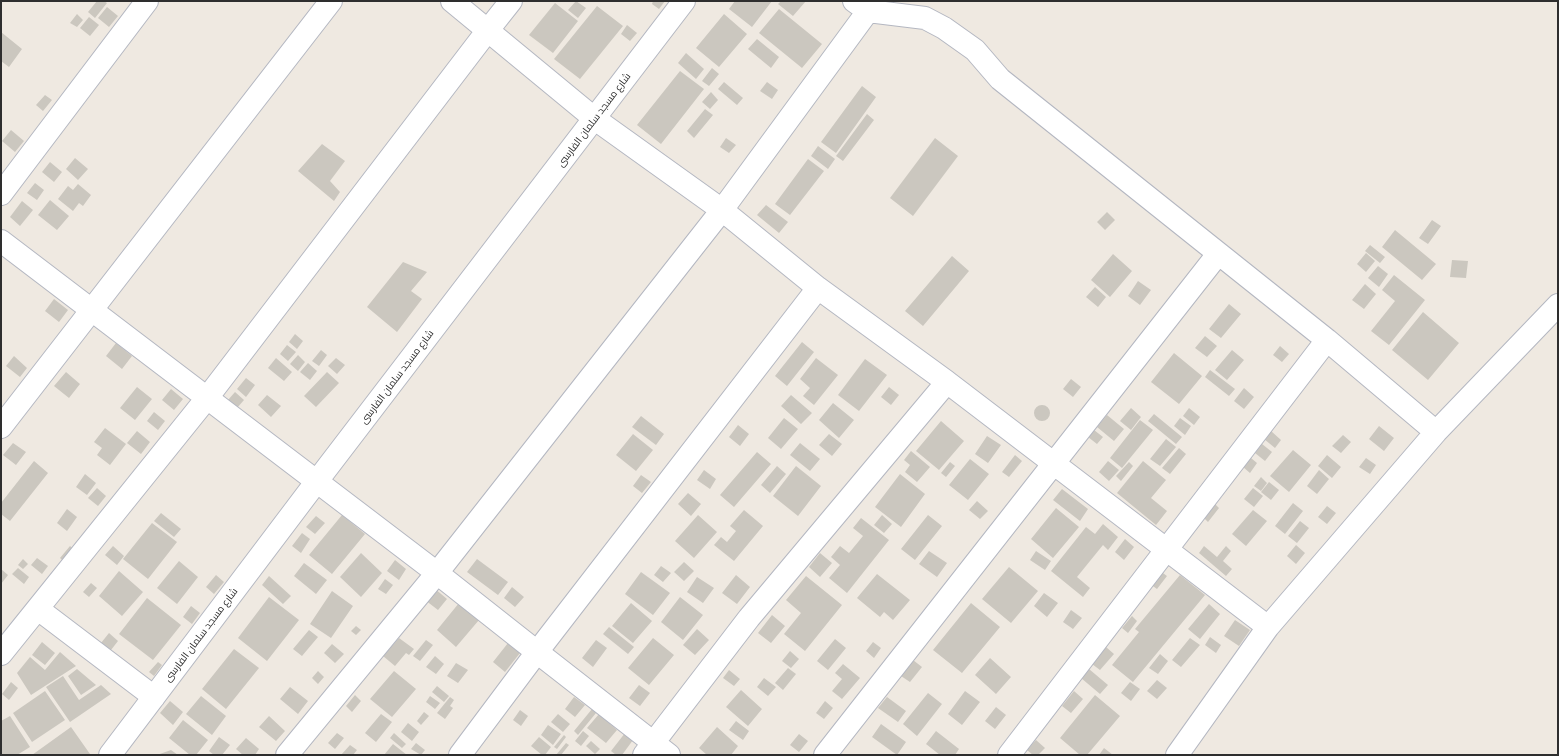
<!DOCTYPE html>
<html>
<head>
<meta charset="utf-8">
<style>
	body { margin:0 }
	#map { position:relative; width:1559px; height:756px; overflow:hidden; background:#efe9e1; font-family:"Public Sans",sans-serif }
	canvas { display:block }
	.frame { position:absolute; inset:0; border:2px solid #2e2e2e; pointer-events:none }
</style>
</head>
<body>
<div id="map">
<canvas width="1559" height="756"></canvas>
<div class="frame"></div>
</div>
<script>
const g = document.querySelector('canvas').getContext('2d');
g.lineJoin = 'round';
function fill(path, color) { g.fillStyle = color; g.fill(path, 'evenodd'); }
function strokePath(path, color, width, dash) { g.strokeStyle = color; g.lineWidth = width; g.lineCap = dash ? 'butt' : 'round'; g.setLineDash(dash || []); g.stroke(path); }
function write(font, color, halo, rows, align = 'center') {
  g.font = font + ' "Public Sans",Cairo,sans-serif'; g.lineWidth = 4; g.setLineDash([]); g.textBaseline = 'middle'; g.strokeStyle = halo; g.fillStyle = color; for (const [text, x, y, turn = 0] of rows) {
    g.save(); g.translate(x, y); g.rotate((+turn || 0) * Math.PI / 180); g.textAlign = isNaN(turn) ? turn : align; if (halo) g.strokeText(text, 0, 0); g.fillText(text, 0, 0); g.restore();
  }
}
const building = new Path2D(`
	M97,1H104L107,3L95,18L88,12Z
	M576,1L586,8L578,18L568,10Z
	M653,1H665L659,9L652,4Z
	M735,1H772L752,27L729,9Z
	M781,1H806L793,16L778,4Z
	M555,3L578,21L553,53L529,35Z
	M597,6L623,26L580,79L554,59Z
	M107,7L118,16L109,27L98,18Z
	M779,9L822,44L802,68L759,33Z
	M77,14L83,20L77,27L70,23Z
	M724,14L747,34L719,67L696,48Z
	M89,17L99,25L90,36L80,28Z
	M627,25L637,33L630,41L621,34Z
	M1,32L22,49L9,67L1,61Z
	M757,39L779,57L771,68L748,49Z
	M686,53L704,69L696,79L678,63Z
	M712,68L719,74L709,86L702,81Z
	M680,71L704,89L661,144L637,125Z
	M724,82L743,98L737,105L718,89Z
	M767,82L778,90L772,99L760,91Z
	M862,86L876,97L836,153L821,142Z
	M711,92L718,100L710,109L702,102Z
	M45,95L52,100L43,111L36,105Z
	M705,109L713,115L694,138L687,131Z
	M867,114L874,120L843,161L836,156Z
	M11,130L24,141L15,152L2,141Z
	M726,138L736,145L729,153L720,147Z
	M935,138L958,156L913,216L890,198Z
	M322,144L345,161L330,181L340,192L334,201L298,171Z
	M818,146L835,159L828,169L811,156Z
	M75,158L88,169L78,180L66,169Z
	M808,159L824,171L790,215L775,204Z
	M50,162L62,172L54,182L42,172Z
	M35,183L44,190L37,200L27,193Z
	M78,184L91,195L83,206L79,203L73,211L58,199L68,186L73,190Z
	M50,200L69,216L57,230L38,215Z
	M22,201L33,210L20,226L10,217Z
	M766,205L788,222L779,233L757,215Z
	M1107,212L1115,220L1105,230L1097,222Z
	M1432,220L1441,226L1428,244L1419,238Z
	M1395,230L1436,264L1422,280L1382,247Z
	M1370,245L1385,257L1380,263L1365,251Z
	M1366,253L1375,261L1366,272L1357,264Z
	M1113,254L1132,271L1110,297L1091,280Z
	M952,256L969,271L923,326L905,311Z
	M1452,260L1468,261L1466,278L1450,277Z
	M403,262L427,272L411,291L422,299L397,332L367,307Z
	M1378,266L1388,274L1379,287L1368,278Z
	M1394,275L1425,300L1389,345L1371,331L1395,301L1382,290Z
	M1138,281L1151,290L1140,305L1128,296Z
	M1365,284L1376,294L1364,309L1352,300Z
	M1095,287L1106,297L1098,307L1086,297Z
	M54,299L68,310L59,322L45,311Z
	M1229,304L1241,314L1221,338L1209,329Z
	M1423,312L1459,343L1428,380L1392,350Z
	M295,334L303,341L297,349L289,342Z
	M1205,336L1217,346L1207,357L1195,348Z
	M802,342L814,352L787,386L775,376Z
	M116,343L132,356L122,369L106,356Z
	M287,345L296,352L288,361L280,354Z
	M1280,346L1289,354L1282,362L1273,355Z
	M321,350L327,355L319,366L312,361Z
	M1232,350L1244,360L1227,380L1215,370Z
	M1174,353L1202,376L1179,404L1151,382Z
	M298,355L305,362L298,371L290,364Z
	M14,356L27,368L20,377L6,366Z
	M276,358L292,372L284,381L268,368Z
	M336,358L345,365L337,374L328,366Z
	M816,358L838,375L814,405L803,396L810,388L800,379Z
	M865,359L887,375L859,411L838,395Z
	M308,363L317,371L310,380L300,372Z
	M1210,370L1235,389L1229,396L1205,377Z
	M66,372L80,384L69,398L54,386Z
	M327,372L339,383L316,407L304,396Z
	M246,378L255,385L246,397L237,389Z
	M1071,379L1081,387L1073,397L1063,389Z
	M137,387L152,399L135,420L120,408Z
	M889,387L899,395L891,405L881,397Z
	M1244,388L1254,397L1244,409L1234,401Z
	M171,389L183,399L174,410L162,400Z
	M235,392L244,400L237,408L228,400Z
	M267,395L281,406L271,417L258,405Z
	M791,395L812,413L801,424L781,406Z
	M833,403L854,420L839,438L819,420Z
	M1034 413a8 8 0 1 1 16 0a8 8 0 1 1-16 0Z
	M1131,408L1141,417L1131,430L1120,421Z
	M1189,408L1200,417L1194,425L1183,416Z
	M154,412L165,421L158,430L147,421Z
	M1154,414L1182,437L1176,444L1148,421Z
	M1107,415L1124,429L1114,441L1097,427Z
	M641,416L664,434L656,445L632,427Z
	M784,418L798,429L781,449L768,438Z
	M1180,418L1191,426L1185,435L1174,426Z
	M1140,420L1153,430L1122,468L1110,458Z
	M941,421L964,441L939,470L916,451Z
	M738,425L749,434L740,446L729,437Z
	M1379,426L1394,438L1384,451L1369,439Z
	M105,428L126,444L110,465L97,455L102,448L94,442Z
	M1094,430L1103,437L1097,444L1088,437Z
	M137,431L150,442L141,454L127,443Z
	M1271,431L1281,440L1275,448L1264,439Z
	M633,434L653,450L636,471L616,455Z
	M829,434L842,444L832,456L819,445Z
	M1343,435L1351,442L1341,453L1332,446Z
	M987,436L1001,445L988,463L975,454Z
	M1166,439L1176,447L1160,466L1150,459Z
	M13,443L26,452L16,465L3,455Z
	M800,443L820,459L810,471L790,455Z
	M1262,444L1272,452L1265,461L1255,453Z
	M1179,448L1186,454L1170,474L1162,468Z
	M1293,450L1311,465L1289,492L1270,476Z
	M911,451L930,467L917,482L905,472L910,465L904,460Z
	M757,452L771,464L734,507L720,495Z
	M1015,455L1022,461L1009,477L1002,472Z
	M1327,455L1341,467L1332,478L1318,466Z
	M1251,458L1257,463L1250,473L1243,467Z
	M1366,458L1376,465L1370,474L1359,467Z
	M970,459L989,474L968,500L949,485Z
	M34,461L48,473L10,521L1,514V503Z
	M1108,461L1119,470L1109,481L1099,472Z
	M1143,461L1166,480L1151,498L1167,511L1156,525L1117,493Z
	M950,462L955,466L946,477L941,473Z
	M1129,462L1133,466L1121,481L1116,476Z
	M777,466L786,474L770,493L761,485Z
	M796,466L821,486L798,516L773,496Z
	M704,470L716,479L710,489L697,480Z
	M1319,470L1329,479L1317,494L1307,486Z
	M85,474L96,483L87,495L76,487Z
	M900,474L925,494L901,527L875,507Z
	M641,475L651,482L642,493L633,486Z
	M1261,477L1267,483L1261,491L1254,486Z
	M1269,482L1279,490L1271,500L1261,492Z
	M97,488L106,496L98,506L88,498Z
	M1253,488L1263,496L1254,507L1244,499Z
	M1062,489L1088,509L1080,521L1053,500Z
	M688,493L701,504L691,516L678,504Z
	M977,501L988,511L980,519L969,510Z
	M1214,503L1219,508L1208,522L1203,517Z
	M1293,503L1303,511L1285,534L1275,526Z
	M1327,506L1336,513L1327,524L1318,517Z
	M1056,508L1079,527L1053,558L1031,539Z
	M67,509L77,517L67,531L57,523Z
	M744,510L763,526L734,561L714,545L721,537L727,542L736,531L730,526Z
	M1253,510L1267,521L1246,546L1232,534Z
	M161,513L181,529L174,537L154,521Z
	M342,515L365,534L332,574L309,555Z
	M698,515L717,532L694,558L675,541Z
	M882,515L892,524L884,533L874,525Z
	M928,515L942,526L915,560L901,549Z
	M316,516L325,523L315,534L306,527Z
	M861,518L889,540L847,593L829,578L840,565L831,557L840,546L849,553L863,536L853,528Z
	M1300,521L1309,528L1297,543L1288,536Z
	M152,523L177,542L148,579L123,559Z
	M1103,524L1118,537L1108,550L1103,545L1077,577L1090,588L1083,597L1051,571L1086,527L1095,534Z
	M302,533L310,539L301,553L292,546Z
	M1125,539L1134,547L1124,560L1115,552Z
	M1296,545L1305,553L1296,564L1287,556Z
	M70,546L78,553L68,565L60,558Z
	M113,546L124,556L117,565L105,555Z
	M1204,546L1217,557L1226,546L1231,551L1223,561L1232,569L1226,576L1199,553Z
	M929,551L947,563L937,577L919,564Z
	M1036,551L1051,561L1045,570L1030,560Z
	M361,553L382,573L361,597L340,577Z
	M820,553L832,563L820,577L809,567Z
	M37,558L48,566L42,574L31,565Z
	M23,559L28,564L23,569L18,565Z
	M477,559L508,582L498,595L467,572Z
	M395,560L406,569L399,580L387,571Z
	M179,561L198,577L177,604L157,588Z
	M684,562L694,571L684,581L674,572Z
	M304,563L327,580L316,594L294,576Z
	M661,566L671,573L663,582L654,575Z
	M1009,567L1038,591L1011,623L982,599Z
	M18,568L29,577L24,584L12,574Z
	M1,569L8,575L1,584Z
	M119,571L143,592L122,616L99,596Z
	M1160,571L1167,576L1157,589L1150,584Z
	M641,572L670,593L653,615L625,594Z
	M877,574L910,600L893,620L884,612L880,617L857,598Z
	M216,575L224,582L214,594L206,587Z
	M736,575L750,587L737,604L722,593Z
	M1180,575L1205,595L1133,682L1112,665L1139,632L1135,629Z
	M269,576L291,596L283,604L262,585Z
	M806,576L842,605L805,651L784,634L801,613L786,600Z
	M697,577L714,588L703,603L687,592Z
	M385,579L393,585L386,594L378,589Z
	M91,583L97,588L89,597L83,592Z
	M512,587L524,597L515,607L504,598Z
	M434,588L447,599L438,610L425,600Z
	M332,591L353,606L331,638L310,624Z
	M1044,593L1058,603L1047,617L1034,606Z
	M269,597L299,620L267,661L238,638Z
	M680,597L703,615L683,640L661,622Z
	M147,598L181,625L153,660L119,634Z
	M459,603L479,620L456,647L437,630Z
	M631,603L652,621L633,643L612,626Z
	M971,603L1000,627L962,673L933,650Z
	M1209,604L1220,614L1200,639L1188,629Z
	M191,606L200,613L192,624L183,617Z
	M1071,610L1082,618L1073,629L1063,622Z
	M772,615L785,626L771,643L758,633Z
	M1132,616L1137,621L1128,633L1122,628Z
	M1235,620L1250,630L1239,646L1224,636Z
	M356,626L361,630L356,635L351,631Z
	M609,627L634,647L628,654L603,634Z
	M697,629L709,640L695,655L683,645Z
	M309,630L318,637L302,656L293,649Z
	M109,633L118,641L111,650L101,643Z
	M1210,637L1221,645L1216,653L1205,645Z
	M399,638L414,649L409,655L406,653L395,666L383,656Z
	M653,638L674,655L649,685L628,668Z
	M1190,638L1200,645L1181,667L1172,660Z
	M835,639L846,648L828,670L817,661Z
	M426,640L433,645L420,661L413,656Z
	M596,640L607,648L593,667L582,658Z
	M42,642L55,653L45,665L32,655Z
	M873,642L881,648L874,658L866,651Z
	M508,643L520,653L505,672L493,662Z
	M332,644L344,654L335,663L324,653Z
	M1106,647L1114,654L1100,670L1092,664Z
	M234,649L259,668L226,709L202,689Z
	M790,651L799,659L791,668L782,661Z
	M60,652L76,666L31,695L17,673L30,657L45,670Z
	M1160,654L1168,661L1158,674L1149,668Z
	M435,656L444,664L436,674L426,667Z
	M990,658L1011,677L996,694L975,675Z
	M913,660L922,667L910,682L901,676Z
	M158,662L162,665L154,676L149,672Z
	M456,663L468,670L458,683L447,676Z
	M843,664L860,678L842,699L832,691L842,679L835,673Z
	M788,668L796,674L783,690L775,683Z
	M77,669L96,685L81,695L68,676Z
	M1089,669L1108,685L1100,694L1081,678Z
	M729,670L740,679L734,686L723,678Z
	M318,671L324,677L318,684L312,678Z
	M394,671L416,689L392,717L370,699Z
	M63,676L79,700L101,685L111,694L70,722L46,687Z
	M764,678L776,687L768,696L757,687Z
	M1157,680L1167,688L1157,699L1147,691Z
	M11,682L18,688L9,700L2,694Z
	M1130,682L1140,689L1131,701L1121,693Z
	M639,685L650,693L640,706L629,698Z
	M437,686L449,696L444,702L432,692Z
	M290,687L308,701L298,714L280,699Z
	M741,690L762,709L748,726L726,707Z
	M45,691L65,720L32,742L13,713Z
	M965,691L980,702L962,725L948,714Z
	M1074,691L1083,699L1071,713L1062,706Z
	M928,693L942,704L917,736L903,724Z
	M355,695L361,701L352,712L346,706Z
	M1095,695L1120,716L1087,755H1080L1060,738Z
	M201,696L226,716L212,735L186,714Z
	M430,696L440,703L435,709L426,702Z
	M450,697L454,700L450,706L453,708L445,719L437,713Z
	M574,697L585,705L575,717L565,709Z
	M887,697L906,711L898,722L878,708Z
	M170,701L183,712L173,725L160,713Z
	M825,701L833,708L824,719L816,713Z
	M996,707L1006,715L995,729L985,721Z
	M592,709L596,713L578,735L574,731Z
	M520,710L528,716L521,726L513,720Z
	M424,712L429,716L421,725L417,721Z
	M381,714L392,722L376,742L365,733Z
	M558,714L570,724L563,732L551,722Z
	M599,714L617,730L606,743L587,728Z
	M10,716L30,747L17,755H1V721Z
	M269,716L285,731L276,741L259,727Z
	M183,720L208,740L196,755H190L169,738Z
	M736,721L749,731L743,740L729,730Z
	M408,723L419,732L412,741L401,732Z
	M881,724L906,742L897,755L872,737Z
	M548,725L561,734L553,745L541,735Z
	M71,727L90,754L88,755H32Z
	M717,727L738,746L731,755H707L699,748Z
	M583,731L589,736L581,746L575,741Z
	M936,731L959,749L955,755H940L926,744Z
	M337,733L344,738L335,749L328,743Z
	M394,733L406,744L402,748L390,738Z
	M625,733L633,740L622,755H616L611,751Z
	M799,734L808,741L799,752L790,745Z
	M564,735L566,737L557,749L554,747Z
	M219,737L230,745L222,755H214L209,751Z
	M539,737L551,747L545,755H542L531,746Z
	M246,738L259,749L255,755H243L236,749Z
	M1036,740L1045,748L1038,755H1033L1027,750Z
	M591,741L600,749L595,754L586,746Z
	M416,743L425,750L421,755L411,749Z
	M566,743L569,745L561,755H556Z
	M393,744L407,755H384Z
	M350,745L357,750L353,755H341Z
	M1104,748L1113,755H1099Z
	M171,750L178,755H157Z`);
const minor = new Path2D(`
	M452,1L595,119L722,210L818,288L947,382L1268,627
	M854,1L868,11L925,18L944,28L975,50L1000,79L1327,340L1436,432
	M1,194L147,1
	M1,241L437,573L537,652L669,755
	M38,609L154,697
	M1,654L207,398L488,30L511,1
	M110,755L317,481L684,1
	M287,755L437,573L722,210L868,11
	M460,755L537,652L818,288
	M644,755L749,618L947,382
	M825,755L1218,254
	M1009,755L1327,340
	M1177,755L1268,627L1436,432L1558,305`);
const tertiary = new Path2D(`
	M1,427L331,1`);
const streetNames = [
	["شارع مسجد سلمان الفارسى",594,120,-53],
	["شارع مسجد سلمان الفارسى",397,377,-53],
	["شارع مسجد سلمان الفارسى",201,635,-53]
];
fill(building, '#cbc7bf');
strokePath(minor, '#b4b7c1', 24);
strokePath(tertiary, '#b4b7c1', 24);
strokePath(minor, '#fff', 22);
strokePath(tertiary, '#fff', 22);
write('10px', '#2e2e2e', '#fff', streetNames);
</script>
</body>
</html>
